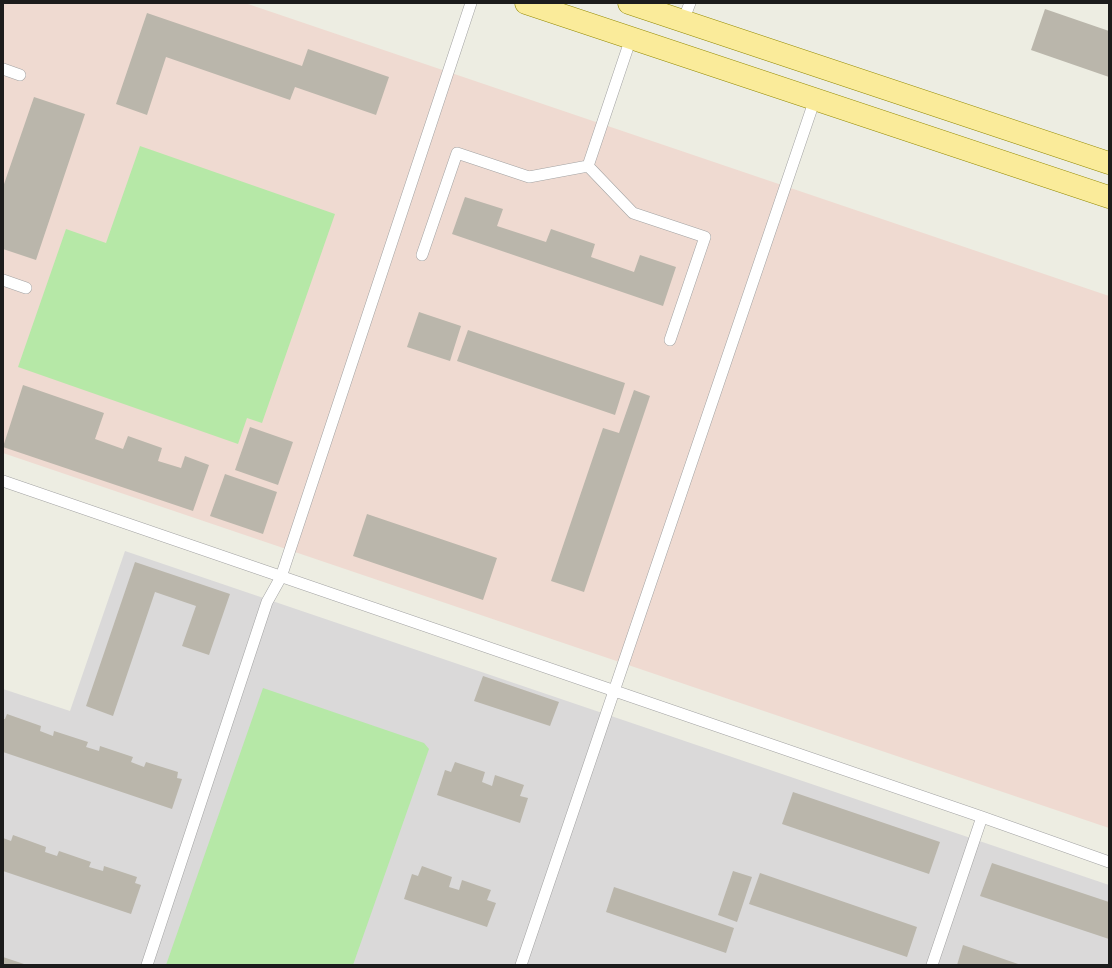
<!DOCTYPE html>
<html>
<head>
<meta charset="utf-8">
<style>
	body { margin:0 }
	#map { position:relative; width:1112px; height:968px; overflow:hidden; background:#edede2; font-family:"Space Grotesk",sans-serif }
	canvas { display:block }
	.frame { position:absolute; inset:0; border:4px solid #1c1c1c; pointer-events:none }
</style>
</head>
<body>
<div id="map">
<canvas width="1112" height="968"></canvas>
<div class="frame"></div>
</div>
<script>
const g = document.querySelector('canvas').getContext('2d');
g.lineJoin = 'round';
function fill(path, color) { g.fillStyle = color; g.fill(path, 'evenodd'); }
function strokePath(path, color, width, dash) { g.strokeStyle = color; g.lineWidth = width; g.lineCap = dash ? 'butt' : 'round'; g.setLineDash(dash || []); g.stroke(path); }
const residential = new Path2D(`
	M125,551L1109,885V965H3V689L70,711Z`);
const commercial = new Path2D(`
	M3,3H245L1109,296V828L3,453Z`);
const grass = new Path2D(`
	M140,146L335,214L262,423L247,418L238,444L18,367L66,229L106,243Z
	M263,688L424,743L429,749L353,965H166Z`);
const building = new Path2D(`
	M1045,9L1109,31V77L1031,50Z
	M147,13L302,66L308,49L389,77L376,115L295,87L290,100L166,57L147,115L116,104Z
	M34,97L85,114L36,260L3,249V187Z
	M465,197L503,209L497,226L546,242L551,229L595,244L591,257L634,272L640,255L676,267L663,306L452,234Z
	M419,312L461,326L450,361L407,347Z
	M468,330L625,383L615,415L457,361Z
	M23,385L104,413L95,439L123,449L128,436L162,448L158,461L181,468L185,456L209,465L193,511L3,447Z
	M634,390L650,396L584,592L551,581L603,428L619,433Z
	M250,427L293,442L278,485L235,470Z
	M225,474L277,492L263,534L210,516Z
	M367,514L497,558L483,600L353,556Z
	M135,562L230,594L209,655L182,646L196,606L155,592L113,716L86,706Z
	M483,676L559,702L550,726L474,701Z
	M7,714L41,726L40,731L53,736L54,731L88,742L86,747L99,751L100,746L133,757L131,762L144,767L146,762L178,772L177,778L182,779L172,809L3,752V719H5Z
	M455,762L485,772L482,782L492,786L495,775L524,785L520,796L528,798L520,823L437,795L445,770L451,772Z
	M793,792L940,842L929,874L782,824Z
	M13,835L46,847L45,852L57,856L59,851L91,862L89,867L103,871L104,866L137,877L135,883L141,885L131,914L3,871V838L11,841Z
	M992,863L1109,902V939L980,896Z
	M422,866L452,877L449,887L459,890L462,880L491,890L487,900L496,903L487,927L404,899L412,874L418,876Z
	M733,871L752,877L737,922L718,915Z
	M760,873L917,927L907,957L749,904Z
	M614,887L734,928L726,953L606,912Z
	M963,945L1021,965H957Z
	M3,957L27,965H3Z`);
const lane = new Path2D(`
	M683,21L690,3
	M3,69L20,75
	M588,166L631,38
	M422,255L457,153L529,177L588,166L633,213L705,237L670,340
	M3,280L26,288
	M3,481L982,817L1109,862
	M147,965L267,602L281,577L471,3
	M521,965L815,99
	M932,965L982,817`);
const primary = new Path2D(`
	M526,3L1109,197
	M629,3L1109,163`);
fill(residential, '#dad9d9');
fill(commercial, '#efdad1');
fill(grass, '#b6e8a7');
fill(building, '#bab6ab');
strokePath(lane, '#a3a3a3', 12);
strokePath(primary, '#928902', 23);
strokePath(lane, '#fff', 11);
strokePath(primary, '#faeb9a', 22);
</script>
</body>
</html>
